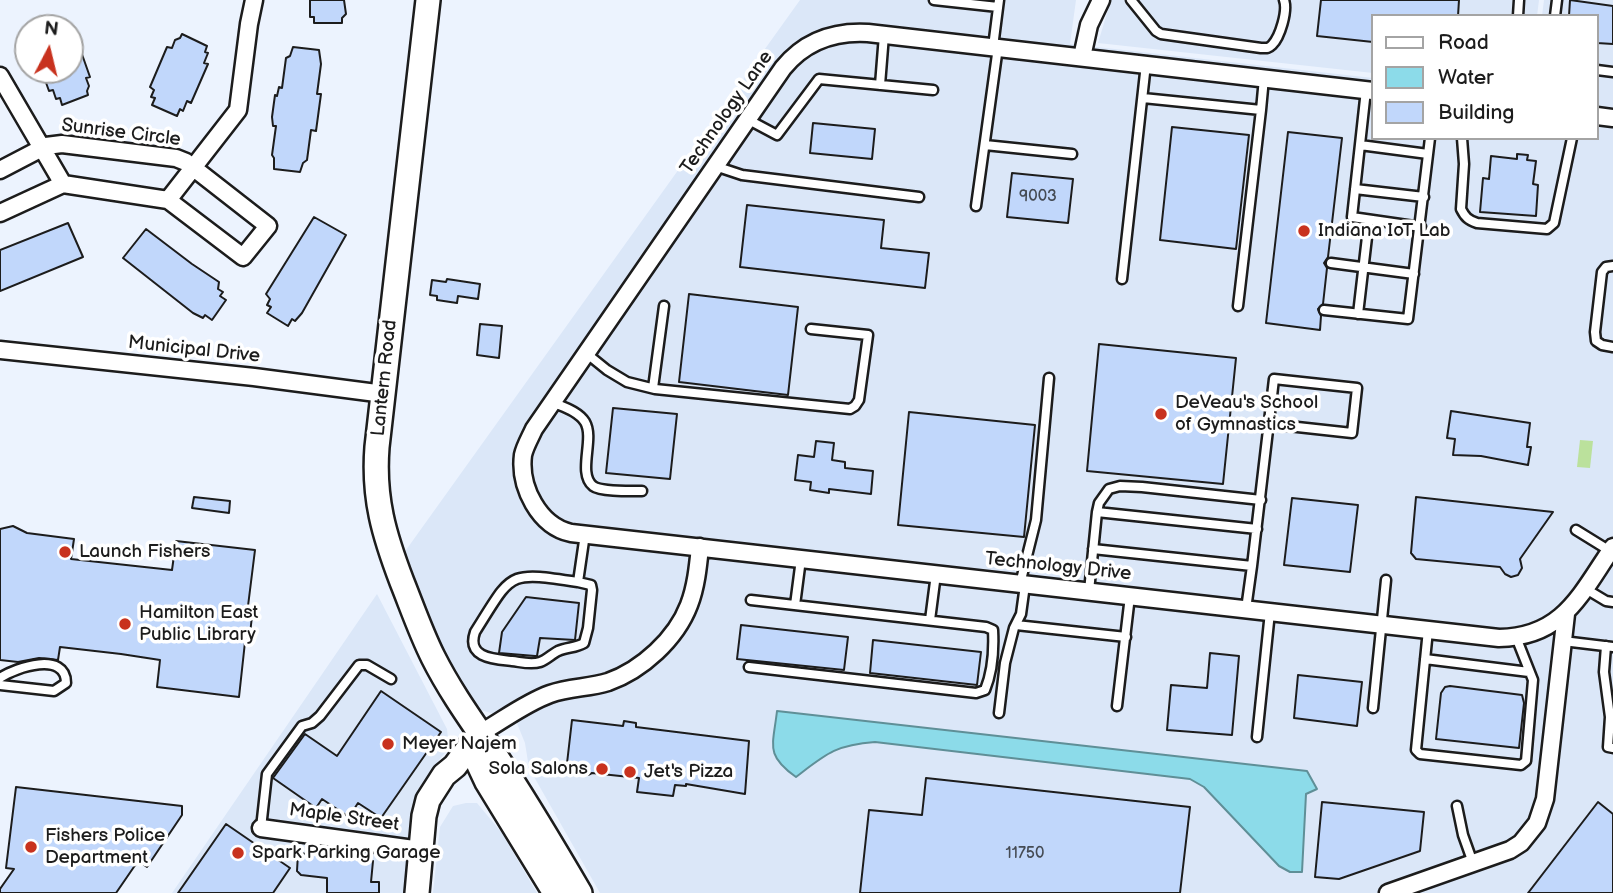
<!DOCTYPE html>
<html>
<head>
<meta charset="utf-8">
<style>
	body { margin:0 }
	#map { position:relative; width:1613px; height:893px; overflow:hidden; background:#ecf3fe; font-family:"Balsamiq Sans",sans-serif }
	canvas { display:block }
	.legend { position:absolute; left:1371px; top:14px; width:228px; height:126px; box-sizing:border-box; background:#fff; border:2px solid #a4a4a4; margin:0; padding:9px 12px; list-style:none; font-size:21px; color:#1c1c1c }
	.legend li { display:flex; align-items:center; gap:14px; height:35px }
	.legend b { width:35px; border:2px solid #a4a4a4 }
	.north { position:absolute; left:14px; top:14px; width:70px; height:70px; box-sizing:border-box; background:#fff; border:2px solid #a4a4a4; border-radius:50%; rotate:7deg; font-size:19px; font-weight:700; line-height:28px; text-align:center; color:#1c1c1c }
	.north::after { content:''; display:block; margin:auto; width:24px; height:32px; background:#c8321e; clip-path:polygon(50% 0,100% 100%,50% 72%,0 100%) }
</style>
</head>
<body>
<div id="map">
<canvas width="1613" height="893"></canvas>
<ul class="legend">
<li><b style="height:9px;background:#fff"></b>Road</li>
<li><b style="height:19px;background:#8cdbe9"></b>Water</li>
<li><b style="height:19px;background:#c1d7fb"></b>Building</li>
</ul>
<div class="north">N</div>
</div>
<script>
const g = document.querySelector('canvas').getContext('2d');
g.lineJoin = 'round';
function fill(path, color) { g.fillStyle = color; g.fill(path, 'evenodd'); }
function strokePath(path, color, width, dash) { g.strokeStyle = color; g.lineWidth = width; g.lineCap = dash ? 'butt' : 'round'; g.setLineDash(dash || []); g.stroke(path); }
function write(font, color, halo, rows, align = 'center') {
  g.font = font + ' "Balsamiq Sans",sans-serif'; g.lineWidth = 7; g.setLineDash([]); g.textBaseline = 'middle'; g.strokeStyle = halo; g.fillStyle = color; for (const [text, x, y, turn = 0] of rows) {
    g.save(); g.translate(x, y); g.rotate((+turn || 0) * Math.PI / 180); g.textAlign = isNaN(turn) ? turn : align; if (halo) g.strokeText(text, 0, 0); g.fillText(text, 0, 0); g.restore();
  }
}
const built = new Path2D(`
	M800,0H1076L1070,44L1373,78V138H1597V16H1542L1544,0H1613V893H600L529,768L525,743L516,721L481,710L453,674L401,557Z
	M1111,0H1539L1537,16H1373V73L1098,43Z
	M377,594L447,729L449,748L434,766L419,799L414,816L405,893H172Z
	M466,803H477L502,833L537,893H433L440,827L453,806Z`);
const green = new Path2D(`
	M1580,440L1593,441L1590,468L1577,467Z`);
const water = new Path2D(`
	M777,711L1307,771L1317,789L1306,794L1302,872H1290L1279,866L1204,787L1190,779L875,742C835,745 826,754 796,777C765,755 773,746 777,711Z`);
const building = new Path2D(`
	M310,0H344L346,14L342,18V23H314V17H310Z
	M1321,0H1459L1458,16H1373V42L1317,36Z
	M1570,0L1613,6V44L1597,43V16H1569Z
	M72,26L90,77L86,78L89,86L87,91L88,95L62,105L60,98L56,99L53,90L49,91L44,77L63,70H70Z
	M182,34L207,46L205,52L208,53L204,63L208,64L191,103L187,101L183,111L180,109L177,116L152,105L155,98L151,97L154,90L150,87L167,47L172,48L175,40L180,38Z
	M293,47L319,50L321,64L317,94H321L316,131L311,130L307,160L303,163L300,172L274,169V158L272,155L276,126H273L272,117L275,95L277,96L279,87L282,88L286,58L290,56Z
	M813,123L875,129L872,159L810,153Z
	M1172,127L1249,135L1236,249L1160,240Z
	M1288,132L1342,138L1328,257L1324,263L1327,268L1323,304L1318,309L1321,316L1320,330L1266,323Z
	M1517,154L1528,155L1527,160L1536,161L1533,184L1538,185L1536,216L1480,212L1483,178L1489,179L1491,156L1517,159Z
	M1012,173L1073,179L1068,223L1007,217Z
	M747,205L884,220L881,248L929,253L925,288L740,267Z
	M314,217L346,235L302,313L295,321L292,319L288,326L267,313L271,307L267,305L270,299L266,294Z
	M68,223L83,257L0,291V250Z
	M146,229L192,264L219,282L218,289L223,292L220,296L226,300L212,320L205,315L203,318L193,313L123,258Z
	M447,279L480,284L478,299L458,296L457,303L437,300V296L430,295L432,280L446,282Z
	M689,294L798,307L788,395L679,382Z
	M480,324L502,326L499,358L477,355Z
	M1099,344L1236,358L1223,484L1087,471Z
	M613,408L677,414L670,479L606,473Z
	M1451,411L1530,423L1527,447H1531L1528,465L1481,456L1453,455L1455,439L1447,438Z
	M909,412L1035,425L1024,537L898,525Z
	M816,441L834,443L832,460L845,462V468L873,471L871,494L829,489V493L810,490L811,482L795,480L798,455L814,457Z
	M194,497L230,501L229,513L192,508Z
	M1416,497L1553,512L1520,559L1522,568L1518,575L1511,577L1505,574L1500,567L1416,559L1411,553Z
	M1292,498L1358,505L1350,572L1284,565Z
	M13,526L27,533L74,539L71,559L172,570L176,541L255,550L248,606L253,607L249,643L245,642L239,697L157,687L160,660L121,654L60,647L58,660L39,658L18,662L0,660V529Z
	M526,597L579,603L575,640L540,638L537,656H535L499,653L502,632Z
	M741,625L848,637L844,670L737,659Z
	M873,640L981,652L977,685L870,673Z
	M1210,653L1239,656L1232,735L1167,730L1171,685L1207,688Z
	M1298,675L1362,682L1357,726L1294,718Z
	M1450,686L1522,695L1524,703L1519,748L1436,739L1441,693L1445,687Z
	M381,691L441,732L381,818L358,803L349,817L322,799L316,808L273,778L305,734L337,756Z
	M572,720L623,726L624,721L636,723V727L749,741L745,794L686,784V786L675,785L673,796L637,792L639,778L592,773L588,775L566,772Z
	M926,778L1190,807L1180,893H860L869,810L922,815Z
	M16,787L182,806V815L147,867L138,861L116,893H0V889L14,869L6,868Z
	M1322,802L1424,812L1420,851L1339,879L1315,877Z
	M1598,802L1613,814V893H1528Z
	M226,824L290,868L273,893H178Z
	M298,853L373,861L371,882H379V893H327V878L301,875L297,871Z`);
const lane = new Path2D(`
	M934,0L998,7
	M1131,0L1156,31L1161,34L1261,48C1266,48 1268,49 1272,45C1280,37 1288,11 1284,0
	M1518,16L1519,0
	M1555,16L1557,0
	M993,47L999,0
	M1597,70L1613,72
	M880,85L884,35
	M1366,90L1352,217L1421,227
	M1143,98L1261,110L1264,78
	M747,119L777,135L819,79L933,90
	M1462,138L1464,164L1461,209C1465,217 1468,220 1477,223L1547,229L1554,223L1572,138
	M985,145L1072,154
	M1360,145L1428,154
	M715,166L742,175L919,197
	M1355,189L1424,197
	M976,206L998,47
	M1331,263L1414,274
	M1613,266L1606,267L1602,272L1595,332L1596,341L1602,345L1613,347
	M1122,279L1146,64
	M1238,306L1261,110
	M1324,310L1408,319L1430,138
	M1358,314L1369,220
	M586,353L607,370L627,382L655,389L850,409L855,406L859,400L868,335L811,329
	M653,388L664,306
	M552,402C563,407 578,411 585,422C595,439 577,473 593,486C601,492 631,491 642,491
	M1097,512L1257,529
	M1576,530L1610,551
	M1093,549L1252,566L1274,379L1357,388L1352,433L1270,424
	M578,582L591,585L592,590L588,628L584,643C576,648 567,647 558,651C552,654 546,660 540,662C531,665 521,662 512,661C494,659 466,658 475,632C513,572 506,571 578,582L585,534
	M1020,584L1036,520L1049,378
	M1586,589L1606,601L1613,602
	M1089,591L1097,512L1099,503L1109,489L1120,486L1142,487L1261,500
	M795,605L801,559
	M1246,609L1252,566
	M930,620L936,574
	M1016,625L1126,637
	M1428,630L1416,750L1420,754L1521,765L1526,761L1533,680L1516,637
	M1563,641L1613,647
	M1606,646L1604,672L1610,717L1608,747L1613,748
	M1425,659L1529,672
	M749,667L976,693L985,690C992,673 994,649 993,630L986,627L751,600
	M0,678C16,667 66,651 66,683L54,691L0,685
	M1117,706L1130,596
	M1373,708L1386,580
	M999,713L1005,663L1014,628L1021,614L1025,585
	M1257,737L1270,612
	M1457,806L1463,835L1473,863
	M261,828L267,774L302,726L312,723L320,716L359,665H367L391,679`);
const street = new Path2D(`
	M1082,57L1089,25L1101,0
	M0,76L63,184L168,200L238,110L249,24L254,0
	M1373,91L868,33C834,31 805,41 783,68L534,429C530,438 525,446 523,455C519,487 539,526 571,533L1499,638C1564,637 1581,593 1613,547
	M1597,116L1613,118
	M0,170L46,146L62,144L176,158L186,162L268,226L243,257L168,200
	M0,213L63,184
	M0,350L254,377L384,394
	M479,734C502,721 525,703 550,694C569,687 589,688 608,682C642,670 676,639 689,605C696,587 698,567 700,547
	M261,828L421,850
	M1388,893L1510,850L1521,843L1537,823L1545,799L1566,614`);
const secondary = new Path2D(`
	M428,0L377,447C373,498 384,535 402,582C412,607 421,633 433,657C453,697 480,732 505,770C531,810 556,852 580,893
	M479,734V765L487,782L555,893
	M417,893L424,816L428,800L444,775L455,766L479,734`);
const markers = [
	[1304,231,7,"#c8321e"],
	[1161,414,7,"#c8321e"],
	[65,552,7,"#c8321e"],
	[125,624,7,"#c8321e"],
	[388,744,7,"#c8321e"],
	[602,769,7,"#c8321e"],
	[630,772,7,"#c8321e"],
	[31,847,7,"#c8321e"],
	[238,853,7,"#c8321e"]
];
const numberNames = [
	["9003",1038,197],
	["11750",1025,854]
];
const streetNames = [
	["Technology Lane",727,113,-55],
	["Sunrise Circle",121,133,7],
	["Municipal Drive",194,350,6],
	["Lantern Road",385,378,-84],
	["Technology Drive",1058,567,6],
	["Maple Street",344,818,8]
];
const poiNames = [
	["Indiana IoT Lab",1318,231],
	["DeVeau's School",1175,403],
	["of Gymnastics",1175,425],
	["Launch Fishers",79,552],
	["Hamilton East",139,613],
	["Public Library",139,635],
	["Meyer Najem",402,744],
	["Sola Salons",588,769,"right"],
	["Jet's Pizza",644,772],
	["Fishers Police",45,836],
	["Department",45,858],
	["Spark Parking Garage",252,853]
];
fill(built, '#dbe7f8');
fill(green, '#bbe19c');
fill(water, '#8cdbe9');
strokePath(water, '#5f8f97', 2);
fill(building, '#c1d7fb');
strokePath(building, '#1c1c1c', 2);
strokePath(lane, '#1c1c1c', 13);
strokePath(street, '#1c1c1c', 21);
strokePath(secondary, '#1c1c1c', 28);
strokePath(lane, '#fff', 8);
strokePath(street, '#fff', 16);
strokePath(secondary, '#fff', 23);
for (const [x, y, r, color] of markers) { const dot = new Path2D(); dot.arc(x, y, r, 0, 2 * Math.PI); g.fillStyle = color; g.fill(dot); strokePath(dot, '#fff', 2.5); }
write('16px', '#454b54', null, numberNames);
write('19px', '#1c1c1c', '#fff', streetNames);
write('19px', '#1c1c1c', '#fff', poiNames, 'left');
</script>
</body>
</html>
